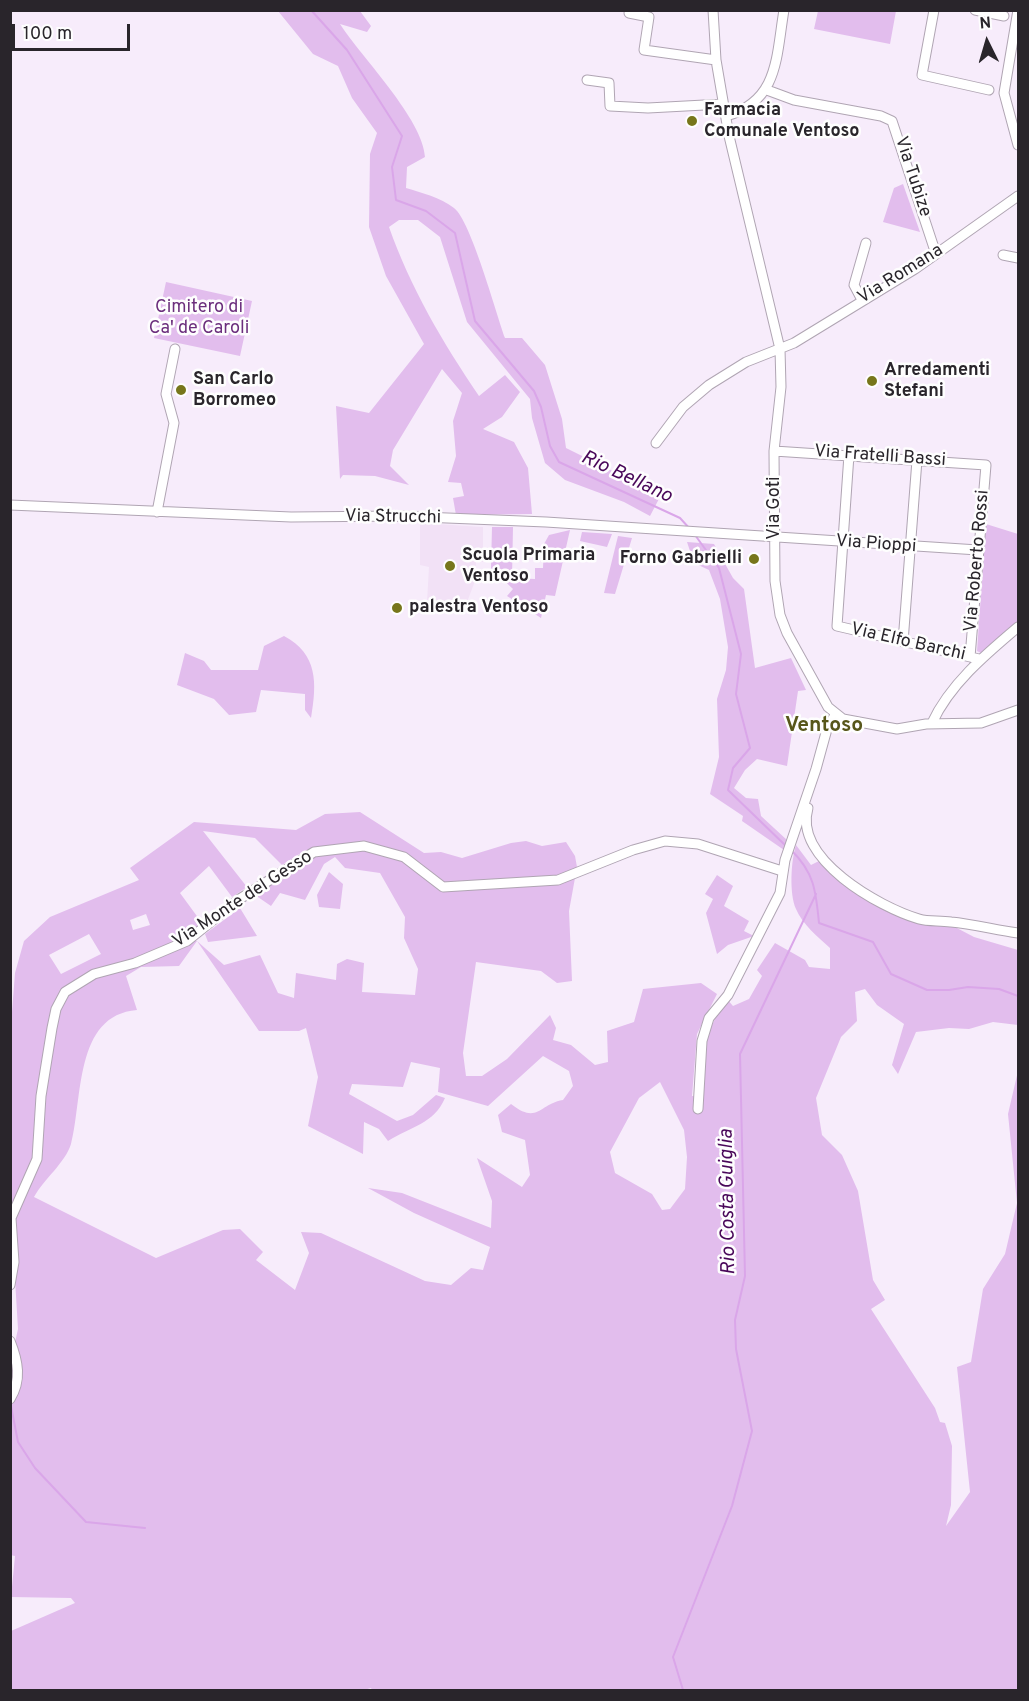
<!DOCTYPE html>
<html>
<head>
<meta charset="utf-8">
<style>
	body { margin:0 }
	#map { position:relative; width:1029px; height:1701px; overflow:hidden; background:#f7ecfb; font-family:Overpass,sans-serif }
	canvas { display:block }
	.frame { position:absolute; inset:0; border:12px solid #29252b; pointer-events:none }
	.north { position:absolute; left:957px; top:12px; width:60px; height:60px; -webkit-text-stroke:4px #fefefe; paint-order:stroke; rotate:355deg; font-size:16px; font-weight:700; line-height:24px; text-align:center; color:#29252b }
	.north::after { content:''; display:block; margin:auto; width:21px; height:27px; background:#29252b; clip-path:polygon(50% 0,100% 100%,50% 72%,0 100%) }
	.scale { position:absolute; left:12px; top:24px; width:118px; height:27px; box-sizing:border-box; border:3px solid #29252b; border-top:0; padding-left:8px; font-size:18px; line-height:21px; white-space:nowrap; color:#29252b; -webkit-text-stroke:4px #fefefe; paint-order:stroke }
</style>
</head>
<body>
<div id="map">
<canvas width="1029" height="1701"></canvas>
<div class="frame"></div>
<div class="north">N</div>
<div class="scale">100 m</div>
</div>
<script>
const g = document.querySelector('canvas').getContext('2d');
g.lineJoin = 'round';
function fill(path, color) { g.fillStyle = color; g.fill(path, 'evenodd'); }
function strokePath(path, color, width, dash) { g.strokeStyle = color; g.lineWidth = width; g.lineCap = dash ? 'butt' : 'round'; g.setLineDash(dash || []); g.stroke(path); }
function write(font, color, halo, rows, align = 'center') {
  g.font = font + ' Overpass,sans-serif'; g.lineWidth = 5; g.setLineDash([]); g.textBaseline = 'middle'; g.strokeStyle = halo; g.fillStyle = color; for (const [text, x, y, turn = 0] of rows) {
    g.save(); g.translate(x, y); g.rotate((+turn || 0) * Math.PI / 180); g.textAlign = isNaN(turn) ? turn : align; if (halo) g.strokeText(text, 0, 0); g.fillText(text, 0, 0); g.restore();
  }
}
const built = new Path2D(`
	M420,523L483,527V562H476L475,581L464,610L427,602L429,567L420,565Z`);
const green = new Path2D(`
	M278,11H360L371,26L367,32L340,24C362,58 423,119 425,157L407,167L406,188C422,193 440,197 454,208C471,221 496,313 505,338H522L545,365L562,419L566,448L661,495L650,516L624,502L565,480L545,463L532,418L530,399L467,322L440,237L418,220H399L389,227C410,287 443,343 479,396L505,375L520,392L502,417L483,429L514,442L528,468L532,514L456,515L453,498L464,496L461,483L448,482L456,456L453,421L462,393L442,369L393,450L390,466L409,485L375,476L343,475L340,479L336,406L369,413L424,344L386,276L369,227L370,154L377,133L352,98L338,66L313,54Z
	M818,11H896L890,44L814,29Z
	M903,184L920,232L883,222L894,188Z
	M166,282L252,301L240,356L154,338Z
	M986,524L1018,534V627L985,655L977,651Z
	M492,527H513L512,578L535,579V568H543L544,544L549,535L570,530L555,596L546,595L541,618L507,596L513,589L491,568Z
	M582,532L612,534L607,547L580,541Z
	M618,536L632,538L615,594L604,593Z
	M687,542L714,544L733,578L744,589L755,668L791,658L806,690L798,691L787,766L757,759L745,770L734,788L746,798L758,799L761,816L787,840L784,850L742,821L743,816L710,794L719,757L717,699L726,670L728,647L720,599L709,570L694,563Z
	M284,636C318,654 317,683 311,718L305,710V694L261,690L256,712L229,715L214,699L177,685L185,653L204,661L211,670H258L264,646Z
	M360,812L424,853L441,852L462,858L511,843L526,841L542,846L566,842L575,856L577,867L569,911L572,981L557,983L541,971L476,962L463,1053L466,1076H482L507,1059L550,1015L556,1028L553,1040L571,1045L595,1065L608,1062L607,1031L634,1022L643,989L701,983L717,994L697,1034L692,1096H702C704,1054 702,1035 727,999L733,1006L749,999L762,976L757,970L775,943L805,960L809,967L830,969V948C819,938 802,924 796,909C789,894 791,860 796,845L811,865L819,861L841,882L891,913L922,924L953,926L974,937L1018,950V1025L993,1022L969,1029L949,1028L916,1032L898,1074L892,1065L904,1024L877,1005L865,989L855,992L857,1021L841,1037L816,1098L822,1135L842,1155L858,1191L873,1280L885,1300L871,1309L935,1408L940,1422L945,1423L952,1446L951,1505L946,1526L970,1492L957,1367L971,1362L983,1289L1005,1254L1017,1203L1008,1114L1018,1071V1690H372L371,1688L364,1690H11V1631L75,1603L71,1598L11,1597L15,1556L10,1555V1365L18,1329L14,1262L10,1265V1038L15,973L24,941L50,917L139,880L130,868L194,822L296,830L325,814ZM203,831L255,838L282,865L301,853L312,857L255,895L271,906L280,893L305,900L324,864L335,857L345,868L380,873L405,917L404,938L418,969L415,995L362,992L364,963L347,959L337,964L336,980L296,973L294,998L278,993L260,955L224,965L197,941L183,940L202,923L180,893L209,866L232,897L247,887ZM146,914L150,925L133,930L130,920ZM89,934L101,954L61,974L49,955ZM197,941L259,1031H299L306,1028L318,1077L308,1126L363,1154L364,1122L379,1129L388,1141C410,1127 434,1124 445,1098L436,1095L413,1115L397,1121L349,1094L352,1084L403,1087L411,1062L440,1068L438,1092L488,1106L543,1056L569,1071L573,1086L563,1100C539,1104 538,1125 511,1104L498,1115L502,1132L525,1140L530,1175L522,1187L477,1158L492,1201L491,1228L402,1193L368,1188L414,1213L490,1247L483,1270L471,1268L451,1285L425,1281L321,1233L301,1232L309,1253L295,1290L256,1260L263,1252L240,1229L223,1230L156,1258L34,1197C44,1179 65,1163 71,1144C83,1099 74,1015 137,1010L126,976L141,967L179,966ZM660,1082L684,1130L687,1157L685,1189L670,1209L662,1210L652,1194L615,1173L610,1152L639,1098Z
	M329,872L343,884L340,909L319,907L317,895Z
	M717,875L733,886L724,906L749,921L744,931L754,936L728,945L717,954L706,913L713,899L705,894Z
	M240,908L257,936L208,942L205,934Z`);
const stream = new Path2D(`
	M311,10L347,50L402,136L392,167L396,200L426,211L455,233L475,321L534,391L541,407L550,446L559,462L680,518L690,529
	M695,535L719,568L741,654L736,694L750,748L733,768L728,790L786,846
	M791,850C814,872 816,891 819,923L873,942L891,974L927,990H949L968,987L999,989L1018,996
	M11,1406L18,1442L35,1468L86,1522L145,1528
	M683,1690L673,1657L732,1506L752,1431L736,1349L735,1320L745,1276L740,1054L816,894`);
const minor = new Path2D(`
	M713,10L716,60L729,136L780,349L781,387L774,451L775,581L780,615L787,633L828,707L843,719L897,729L926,724L981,723L1018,710
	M934,10L922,75L989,90
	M975,10L1004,16
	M1018,10L1004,93L1018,145
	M629,13L649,17L644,50L716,60
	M587,80L609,83L610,106L648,108L723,104
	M767,90L794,100L881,116L892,121L936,254
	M726,116C779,101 776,57 784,10
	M1003,255L1018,258
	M862,300L854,285L866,243
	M656,443L683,407L709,385L746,362L794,343L915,269L1018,196
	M774,451L986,465L970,657
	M849,455L837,626L979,659
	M10,505L291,517L398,516L546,522L978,550
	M157,512L174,423L166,394L175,349
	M903,642L917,460
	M932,723C950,684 986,654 1018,627
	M808,808C793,859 879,907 919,919C929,922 940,920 951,922C973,924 996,930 1018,933
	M698,1109L702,1041L709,1018L728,995L780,893L785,860L816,769L827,729L835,715
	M10,1285L14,1262L11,1218L37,1159L41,1096L52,1028L56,1009L65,992L94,974L135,963L187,941L238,900L314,852L364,846L404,857L443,887L558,880L633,850L665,841L698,844L782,871
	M10,1341C18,1361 22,1380 10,1399`);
const markers = [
	[692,121,6,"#77761b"],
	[872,381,6,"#77761b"],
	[181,390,6,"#77761b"],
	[754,559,6,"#77761b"],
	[450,566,6,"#77761b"],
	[397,608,6,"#77761b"]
];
const poiNames = [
	["Farmacia",704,111],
	["Comunale Ventoso",704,132],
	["Arredamenti",884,371],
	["Stefani",884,392],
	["San Carlo",193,380],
	["Borromeo",193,401],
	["Scuola Primaria",462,556],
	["Ventoso",462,577],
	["Forno Gabrielli",742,559,"right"],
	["palestra Ventoso",409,608]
];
const streetNames = [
	["Via Tubize",912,177,72],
	["Via Romana",901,275,-32],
	["Via Fratelli Bassi",880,457,4],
	["Via Goti",775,508,-90],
	["Via Strucchi",393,518,1],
	["Via Pioppi",876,545,4],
	["Via Roberto Rossi",978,561,-85],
	["Via Elfo Barchi",908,643,13],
	["Via Monte del Gesso",243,900,-33]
];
const parkNames = [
	["Cimitero di",199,308],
	["Ca' de Caroli",199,329]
];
const waterNames = [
	["Rio Bellano",626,478,25],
	["Rio Costa Guiglia",729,1202,-91]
];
const quarterNames = [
	["Ventoso",824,727]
];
fill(built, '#f2e1f6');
fill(green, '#e2bded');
strokePath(stream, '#daa6e9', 2);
strokePath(minor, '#b0a5b3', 11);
strokePath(minor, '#fff', 9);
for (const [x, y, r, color] of markers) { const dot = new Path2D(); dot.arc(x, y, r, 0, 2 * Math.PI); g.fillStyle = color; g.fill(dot); strokePath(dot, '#fefefe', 2); }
write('bold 18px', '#29252b', '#fefefe', poiNames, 'left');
write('18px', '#29252b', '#fefefe', streetNames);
write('18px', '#6c2f7d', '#fefefe', parkNames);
write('italic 20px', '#490759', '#fefefe', waterNames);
write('bold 21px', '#57561a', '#fefefe', quarterNames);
</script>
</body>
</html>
